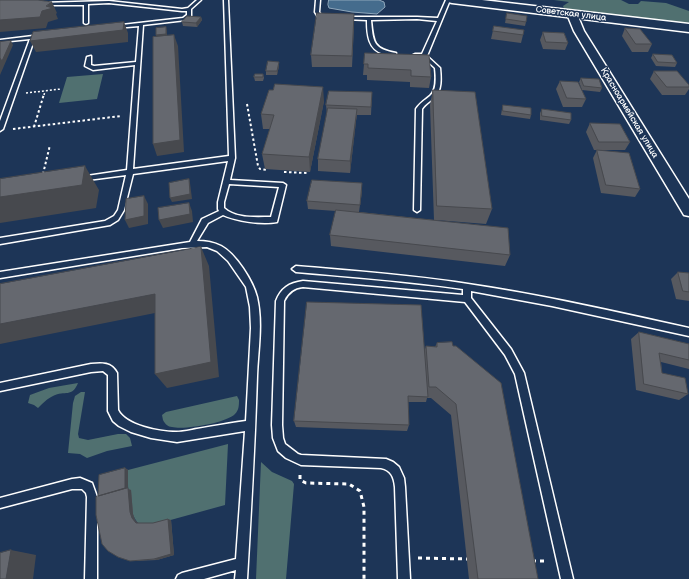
<!DOCTYPE html>
<html>
<head>
<meta charset="utf-8">
<style>
	body { margin:0 }
	canvas { display:block; background:#1d3557 }
</style>
</head>
<body>
<canvas width="689" height="579"></canvas>
<script>
const g = document.querySelector('canvas').getContext('2d');
g.lineJoin = 'round';
function fill(path, color) { g.fillStyle = color; g.fill(path, 'evenodd'); }
function strokePath(path, color, width, dash) { g.strokeStyle = color; g.lineWidth = width; g.lineCap = dash ? 'butt' : 'round'; g.setLineDash(dash || []); g.stroke(path); }
function write(font, color, halo, rows, align = 'center') {
  g.font = font + ' "Balsamiq Sans",sans-serif'; g.lineWidth = 3; g.setLineDash([]); g.textBaseline = 'middle'; g.strokeStyle = halo; g.fillStyle = color; for (const [text, x, y, turn = 0] of rows) {
    g.save(); g.translate(x, y); g.rotate((+turn || 0) * Math.PI / 180); g.textAlign = isNaN(turn) ? turn : align; if (halo) g.strokeText(text, 0, 0); g.fillText(text, 0, 0); g.restore();
  }
}
const green = new Path2D(`
	M554,0H621L629,4H638L641,1L666,3L689,11V23L564,9L563,6L569,2Z
	M103,74L97,99L59,103L67,77Z
	M78,383C72,398 65,390 53,396C48,398 42,404 38,408L34,405L28,403L30,395L49,388Z
	M81,392H85L78,434L79,438L88,440L118,434H126L130,438L132,446L107,451L87,458L80,454L68,453L73,403L75,396Z
	M237,396L239,400C239,405 239,410 235,414C226,423 185,430 172,427C168,427 165,424 163,420L162,415L166,412Z
	M228,444L225,505L156,524H139C127,511 128,487 128,470Z
	M261,462L272,472L292,481L294,484L286,579H256Z`);
const water = new Path2D(`
	M329,0H379L384,2L385,7L377,14L352,12L329,8L328,5Z`);
const pathFar2 = new Path2D(`
	M26,93L61,89
	M44,95L45,91`);
const pathFar1 = new Path2D(`
	M247,104L258,166L260,169L267,170
	M34,127L44,94
	M13,129L121,116
	M284,172L307,173
	M43,174L50,145`);
const path = new Path2D(`
	M300,475V480L306,483L349,484L360,491L364,507V579
	M418,558L469,559
	M532,561H547`);
const service = new Path2D(`
	M197,0H201L191,9V16L186,20L143,25L133,169L229,156L224,0H228L235,158L230,180L283,183L286,185L277,222C262,225 236,221 223,215L208,223L197,241C205,241 213,242 221,246C236,254 253,281 257,297C263,323 258,350 257,376C255,444 251,511 247,579H235L236,570L204,579H176L178,575L182,573L236,559L245,431L177,442L151,438L131,432L119,426L113,421L108,411V375L103,371L91,372L0,391V383L91,364C102,363 111,362 117,373L118,410C126,426 160,432 176,432C183,432 191,430 197,429C214,426 230,423 246,421L251,328L250,307L246,287L228,261L217,251L207,247L182,248L0,278V272L190,242L202,219L219,211L218,209V202L228,161L133,174L124,210L118,220L110,225L0,244V238L105,221L114,216L118,210L126,175L80,181L77,179L80,177L127,170L135,65L93,70L85,66L87,57L91,56V65L94,66L136,62L139,26L115,28L113,27V26L183,18L187,15V11H182L109,3L88,4V23L86,24L84,23V5H41V3L109,1L182,9L188,8ZM229,184L279,187L271,217C256,217 236,219 224,208V202Z
	M316,0H320L319,12L321,15L328,16V18L318,17L315,12Z
	M446,0H450L427,56L440,68C441,78 442,91 434,98C429,102 425,104 422,109L420,210L417,212L414,210L416,109C420,103 425,100 430,96C437,90 436,77 435,68L423,57L413,55L415,54H422L437,21L417,19L371,20C373,42 373,49 396,53V54C393,56 389,55 384,54C368,50 367,34 367,20L344,19L342,18L344,17H417L438,18Z
	M33,36L35,37L3,129L0,131V121L30,39L0,42V40Z
	M296,266C354,271 411,275 468,284C543,295 616,312 689,328V336L552,306L471,291V298L511,349L524,373L573,579H561L515,374L505,355L465,302L303,287C294,288 288,292 284,301L282,425L283,438L285,444L298,454L301,455L386,459L393,462L399,467L404,478L405,487L410,579H398L395,487C394,477 391,470 381,468L301,465L286,458L278,451L273,438L272,425L276,301C281,288 289,283 303,281L463,295V289C408,281 352,277 296,272L292,269Z
	M80,478L92,483L97,497V579H85L87,497L86,493L82,489H72L0,508V498L72,479Z`);
const minor = new Path2D(`
	M572,11L577,14L584,31L689,199V216L684,215L574,31L567,14Z`);
const secondary = new Path2D(`
	M446,0H482L689,24V32L452,3L448,2Z`);
const wall = new Path2D(`
	M507,13L526,22L525,26L505,23Z
	M201,17L202,20L197,27L183,26L182,22Z
	M354,25L352,67H312L311,55Z
	M494,26L523,35L521,43L491,39Z
	M625,28L652,44L648,52H632L622,36Z
	M543,32L568,43L565,50L543,49L540,40Z
	M365,53L431,77L429,88L410,87V82L367,80V75H363Z
	M653,54L677,63L675,67L656,66L651,58Z
	M279,62V66L277,75H266V71Z
	M654,71L689,85V89L685,95H662L650,79Z
	M263,74L264,78L263,81H255L254,77Z
	M581,78L602,88L600,92L582,90L579,82Z
	M560,81L586,99L582,107H563L556,89Z
	M433,90L492,209L486,224L436,220L510,255L505,266L331,246L330,235L336,211L308,209L307,201L362,191L359,212L434,220L430,105Z
	M372,92L371,115H357L356,121L350,173L318,171V159L327,113L326,105Z
	M324,101L310,172L265,169L262,154L270,129H263L261,114Z
	M503,105L531,115L530,119L501,115L502,109Z
	M542,109L571,120L569,124L540,120V113Z
	M590,123L630,142L625,150H594L586,132Z
	M597,150L640,189L635,197L601,193L593,158Z
	M678,272L689,273V301L676,299L671,279Z
	M639,332L689,344V369L661,362L662,373L688,394L679,400L636,390L631,339Z
	M437,343L453,346L538,579H469L451,415L431,398H427L426,402H408L409,425L407,431L296,427L294,421L424,352L426,346L435,347Z
	M125,468L128,470V489L131,490L133,514L135,520L138,523H153L171,520L174,555L157,560L134,561L118,557L100,496H98Z`);
const shadedWall = new Path2D(`
	M52,2L57,13L56,14L58,19L48,22L46,28L0,32V20L42,11L46,6Z
	M201,17L202,20L197,27L196,23Z
	M124,22L128,33V42L36,52L30,41Z
	M166,27L167,31V38L157,39L156,35Z
	M174,35L178,46L184,152L157,156L153,144Z
	M11,41L13,45L0,75V58Z
	M279,62V66L277,75V71Z
	M323,87L324,101L310,172L309,157Z
	M357,109L356,121L350,173V161Z
	M85,166L99,190L96,208L0,223V197Z
	M189,179L190,183L192,199L172,202L170,198Z
	M362,183V191L359,213L360,205Z
	M144,196L148,204V224L129,228L125,220Z
	M189,203L192,211L193,222L163,228L159,220Z
	M201,247L209,266L219,377L167,388L155,374Z
	M155,294L165,311L0,344V324Z
	M125,468L128,470V489L131,490L133,514L135,520L139,524L136,523L102,497L98,496Z
	M168,519L171,520L174,555L157,560L154,559Z
	M11,550L36,555L33,579H6Z`);
const building = new Path2D(`
	M0,0H38L52,2L46,6L53,8L42,11L40,17L0,20Z
	M317,13L354,14L352,56L311,55Z
	M507,13L527,16L526,22L506,19Z
	M187,16L201,17L196,23L182,22Z
	M124,22L123,30L30,41L33,32Z
	M494,26L524,30L523,35L493,31Z
	M166,27V34L156,35V28Z
	M625,28L640,29L652,44H636Z
	M543,32L564,33L568,43L546,42Z
	M174,35L180,140L153,144V37Z
	M11,41L2,61L0,58V42Z
	M365,53L429,55L431,77L411,76V70L368,68V64H364Z
	M653,54L672,55L677,63L658,62Z
	M268,61L279,62L277,71H266Z
	M654,71H677L689,85V87H667Z
	M255,74H263V77H254Z
	M581,78L599,79L602,88L584,86Z
	M560,81L578,82L586,99L567,98Z
	M275,84L323,87L309,157L262,154L274,115L261,114L269,90H273Z
	M433,90L475,92L492,209L437,206Z
	M329,91L372,92L371,107L326,105Z
	M503,105L531,108V115L503,111Z
	M328,108L357,109L350,161L318,159Z
	M542,109L571,113V120L542,116Z
	M590,123L620,124L630,142H599Z
	M597,150L629,153L640,189L606,185Z
	M85,166L82,185L0,197V179Z
	M189,179L190,194L170,198L169,183Z
	M312,180L362,183L360,205L307,201Z
	M144,196V216L125,220L126,199Z
	M189,203L190,214L159,220L158,208Z
	M336,210L508,228L510,255L330,235Z
	M201,247L211,362L155,374V294L0,324V284Z
	M678,272L689,273V292L683,291Z
	M307,302L421,305L428,397L408,396L409,425L294,421Z
	M639,332L689,344V360L659,353L662,373L685,378L688,394L644,384Z
	M452,342L453,346H456L501,383L538,579H478L456,404L436,387H429L426,346L437,347V343Z
	M125,468V488L98,496L99,475Z
	M128,488L130,512L132,518L136,523H153L168,519L171,554L154,559L130,561L118,557L108,551L102,544L96,515V497Z
	M11,550L6,579H0V553Z`);
const farStreetnames = [
	["Советская улица",571,14,7],
	["Красноармейская улица",629,113,59]
];
fill(green, '#507070');
fill(water, '#456c8d');
strokePath(water, '#8fa7bb', 1);
strokePath(service, '#fff', 3);
strokePath(minor, '#fff', 3);
strokePath(secondary, '#fff', 3);
strokePath(pathFar2, '#fff', 1.5, [2, 2]);
strokePath(pathFar1, '#fff', 2, [2.5, 2.5]);
strokePath(path, '#fff', 3, [4, 4]);
fill(service, '#1d3557');
fill(minor, '#1d3557');
fill(secondary, '#1d3557');
fill(wall, '#57595f');
fill(shadedWall, '#47494e');
fill(building, '#65686f');
strokePath(building, '#47494e', 1);
write('9px', '#fff', '#1d3557', farStreetnames);
</script>
</body>
</html>
